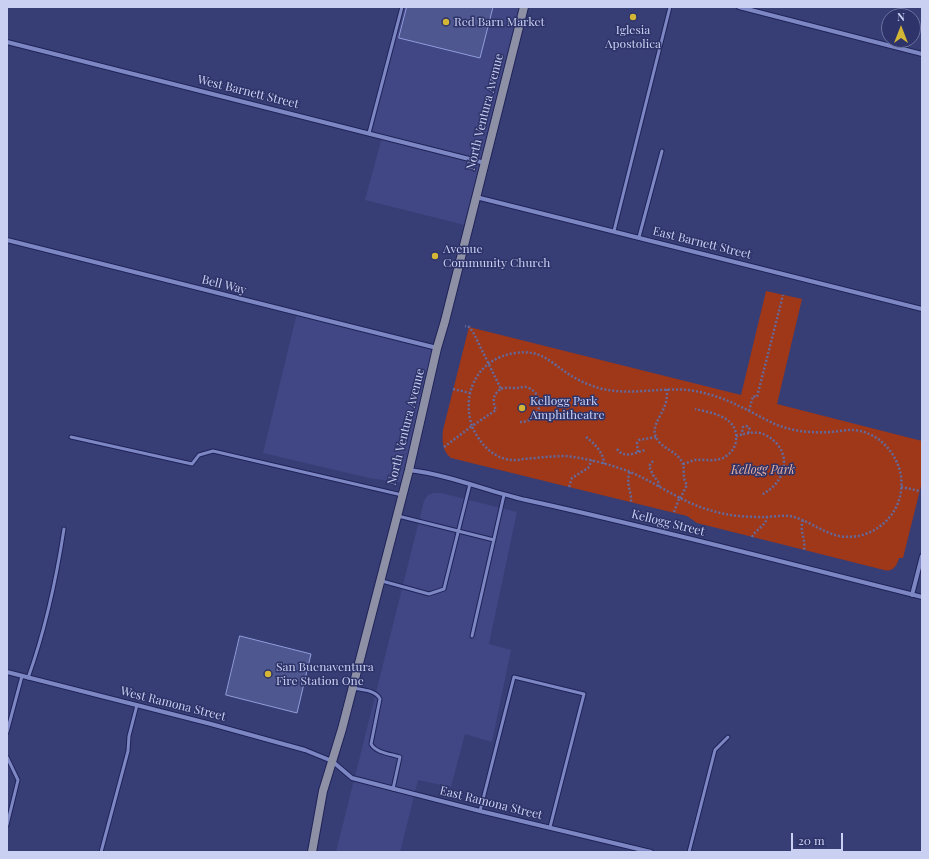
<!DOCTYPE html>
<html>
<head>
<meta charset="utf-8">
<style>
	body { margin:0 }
	#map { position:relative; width:929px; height:859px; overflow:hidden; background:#373e75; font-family:"Playfair Display",serif }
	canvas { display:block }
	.frame { position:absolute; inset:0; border:8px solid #c9d0f1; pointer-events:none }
	.north { position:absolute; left:881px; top:8px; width:40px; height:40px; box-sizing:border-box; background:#2e3369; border:1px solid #6c729f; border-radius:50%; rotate:0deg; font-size:11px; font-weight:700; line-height:16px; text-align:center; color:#c9d0f1 }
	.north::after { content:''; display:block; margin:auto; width:14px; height:18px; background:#d3b635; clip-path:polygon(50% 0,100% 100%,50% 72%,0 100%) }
	.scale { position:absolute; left:791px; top:833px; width:52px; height:18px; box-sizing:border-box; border:2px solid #c9d0f1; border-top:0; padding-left:5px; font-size:12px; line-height:14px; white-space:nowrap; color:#c9d0f1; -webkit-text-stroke:3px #2e3369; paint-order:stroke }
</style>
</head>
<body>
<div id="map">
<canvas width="929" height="859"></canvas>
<div class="frame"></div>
<div class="north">N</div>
<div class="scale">20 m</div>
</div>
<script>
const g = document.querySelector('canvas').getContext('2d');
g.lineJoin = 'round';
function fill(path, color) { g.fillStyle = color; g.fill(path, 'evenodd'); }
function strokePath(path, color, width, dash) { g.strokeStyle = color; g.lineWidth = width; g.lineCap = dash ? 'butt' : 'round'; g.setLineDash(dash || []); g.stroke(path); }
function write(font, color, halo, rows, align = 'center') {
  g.font = font + ' "Playfair Display",serif'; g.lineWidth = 3; g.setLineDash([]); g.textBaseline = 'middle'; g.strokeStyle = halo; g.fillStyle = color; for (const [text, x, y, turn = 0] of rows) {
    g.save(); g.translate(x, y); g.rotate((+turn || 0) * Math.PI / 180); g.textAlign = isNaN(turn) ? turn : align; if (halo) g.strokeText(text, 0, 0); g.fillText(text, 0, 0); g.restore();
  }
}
const built = new Path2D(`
	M402,7H524L469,226L365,200L382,137L369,133Z
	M297,313L437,348L404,483L369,478L263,453Z
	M434,493H441L517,512L489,644L511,650L492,742L465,734L451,787L418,780L400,852H336L424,501L428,495Z`);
const green = new Path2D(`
	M766,291L802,299L777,404L922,441V482L903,558H899C897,566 893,572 884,570L697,523L687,516L451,458C442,451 442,441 443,430L469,327L741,395Z`);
const building = new Path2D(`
	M407,7H493L480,58L399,38Z
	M240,636L311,654L297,713L226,695Z`);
const path = new Path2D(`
	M453,389L470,393
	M501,389C506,387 509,388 513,388C519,389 523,385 529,388C547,397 540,422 520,422
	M667,389C667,394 667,400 665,405C661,418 648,428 659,442C666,450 677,452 682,462C686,469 681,476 687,485L680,499
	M749,411L753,396L757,397L783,295
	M748,433L750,430L749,427L746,426L743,427L742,432L744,434C749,433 754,432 760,433C767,435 773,439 778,445C792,464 780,486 761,495
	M736,436L744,434
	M586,437C594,443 604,453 604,464
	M444,447L472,426C479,443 494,460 514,460C517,461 520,459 524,459C537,458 551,456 565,456C585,458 605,463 625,470C655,481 681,503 713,511C729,516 747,517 764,517C772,517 781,515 790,516C804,519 815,527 827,532C848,542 873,536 888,519C899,507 903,491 901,476C897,452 877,431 852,430C846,430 839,431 832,432C817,433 800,432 786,428C769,423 755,413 739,406C726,399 710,394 695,391C666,386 637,395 608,390C595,388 581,382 570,375C550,362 541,349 515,353C478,358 461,393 472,426L496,410C492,401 493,394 501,389L500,387L473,332L469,327L465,326
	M617,449C624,459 635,453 645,450
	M638,452L637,443L639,440L656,437
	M653,461L649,466L653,475L659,483V487
	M683,464C687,463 691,461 695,460C705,459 714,462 723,458C729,455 735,449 736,441C739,417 713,413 695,409
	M630,472C625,482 632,492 631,502
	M569,487L572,478L588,468L592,460
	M901,487L920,491
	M674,512L679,499
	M803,520C799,531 806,539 804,550
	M752,537C756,529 766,526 767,517`);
const service = new Path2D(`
	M369,133L402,7
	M614,231L670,7
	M639,237L662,151
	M71,437L192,464L199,455L213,451L402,495
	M398,516L494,540
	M382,581L429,594L444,589L470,484
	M472,636L504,495
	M28,678C46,628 56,581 64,529
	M353,688C362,690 376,690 380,699L371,744C376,753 391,754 400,757L393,789
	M7,732L22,676
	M7,757L18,780L7,825
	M480,811L514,677L584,694L550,827
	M101,852L128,751L129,736L137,705
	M689,852L715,750L728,737`);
const minor = new Path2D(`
	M739,7L922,54
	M7,42L485,163
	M476,197L922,309
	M7,240L437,348
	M409,470C450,475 487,491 526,500C659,529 790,564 922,597
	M912,595L922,556
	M7,672L211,724L305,750L332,761L352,778L480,811L651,852`);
const secondary = new Path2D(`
	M312,852L323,791L342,729L409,470L437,348L445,321L524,7`);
const markers = [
	[633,17,4,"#d3b635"],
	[446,22,4,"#d3b635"],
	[435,256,4,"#d3b635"],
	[522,408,4,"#d3b635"],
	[268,674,4,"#d3b635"]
];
const poiNames = [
	["Red Barn Market",454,22],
	["Iglesia",633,30,"center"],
	["Apostolica",633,44,"center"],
	["Avenue",443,249],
	["Community Church",443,263],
	["Kellogg Park",530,401],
	["Amphitheatre",530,415],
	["San Buenaventura",276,667],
	["Fire Station One",276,681]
];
const streetNames = [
	["West Barnett Street",248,92,14],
	["North Ventura Avenue",485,112,-76],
	["East Barnett Street",702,243,14],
	["Bell Way",224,285,14],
	["North Ventura Avenue",406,427,-76],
	["Kellogg Street",668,523,14],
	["West Ramona Street",173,704,14],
	["East Ramona Street",491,803,14]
];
const parkNames = [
	["Kellogg Park",763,470]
];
fill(built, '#404784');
fill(green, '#9f3719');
fill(building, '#4e5790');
strokePath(building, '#919ddb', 1);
strokePath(service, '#202358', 5);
strokePath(minor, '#202358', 6);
strokePath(secondary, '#202358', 10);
strokePath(path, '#636a9b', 2.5, [2, 2]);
strokePath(service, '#7c87c4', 3);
strokePath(minor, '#7c87c4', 4);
strokePath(secondary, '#8e91a6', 8);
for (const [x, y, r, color] of markers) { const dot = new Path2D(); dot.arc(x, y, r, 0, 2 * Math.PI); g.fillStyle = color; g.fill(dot); strokePath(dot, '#2e3369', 1.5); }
write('12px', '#c9d0f1', '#2e3369', poiNames, 'left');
write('12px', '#c9d0f1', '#2e3369', streetNames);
write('italic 12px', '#ecb1a1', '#2e3369', parkNames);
</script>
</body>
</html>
